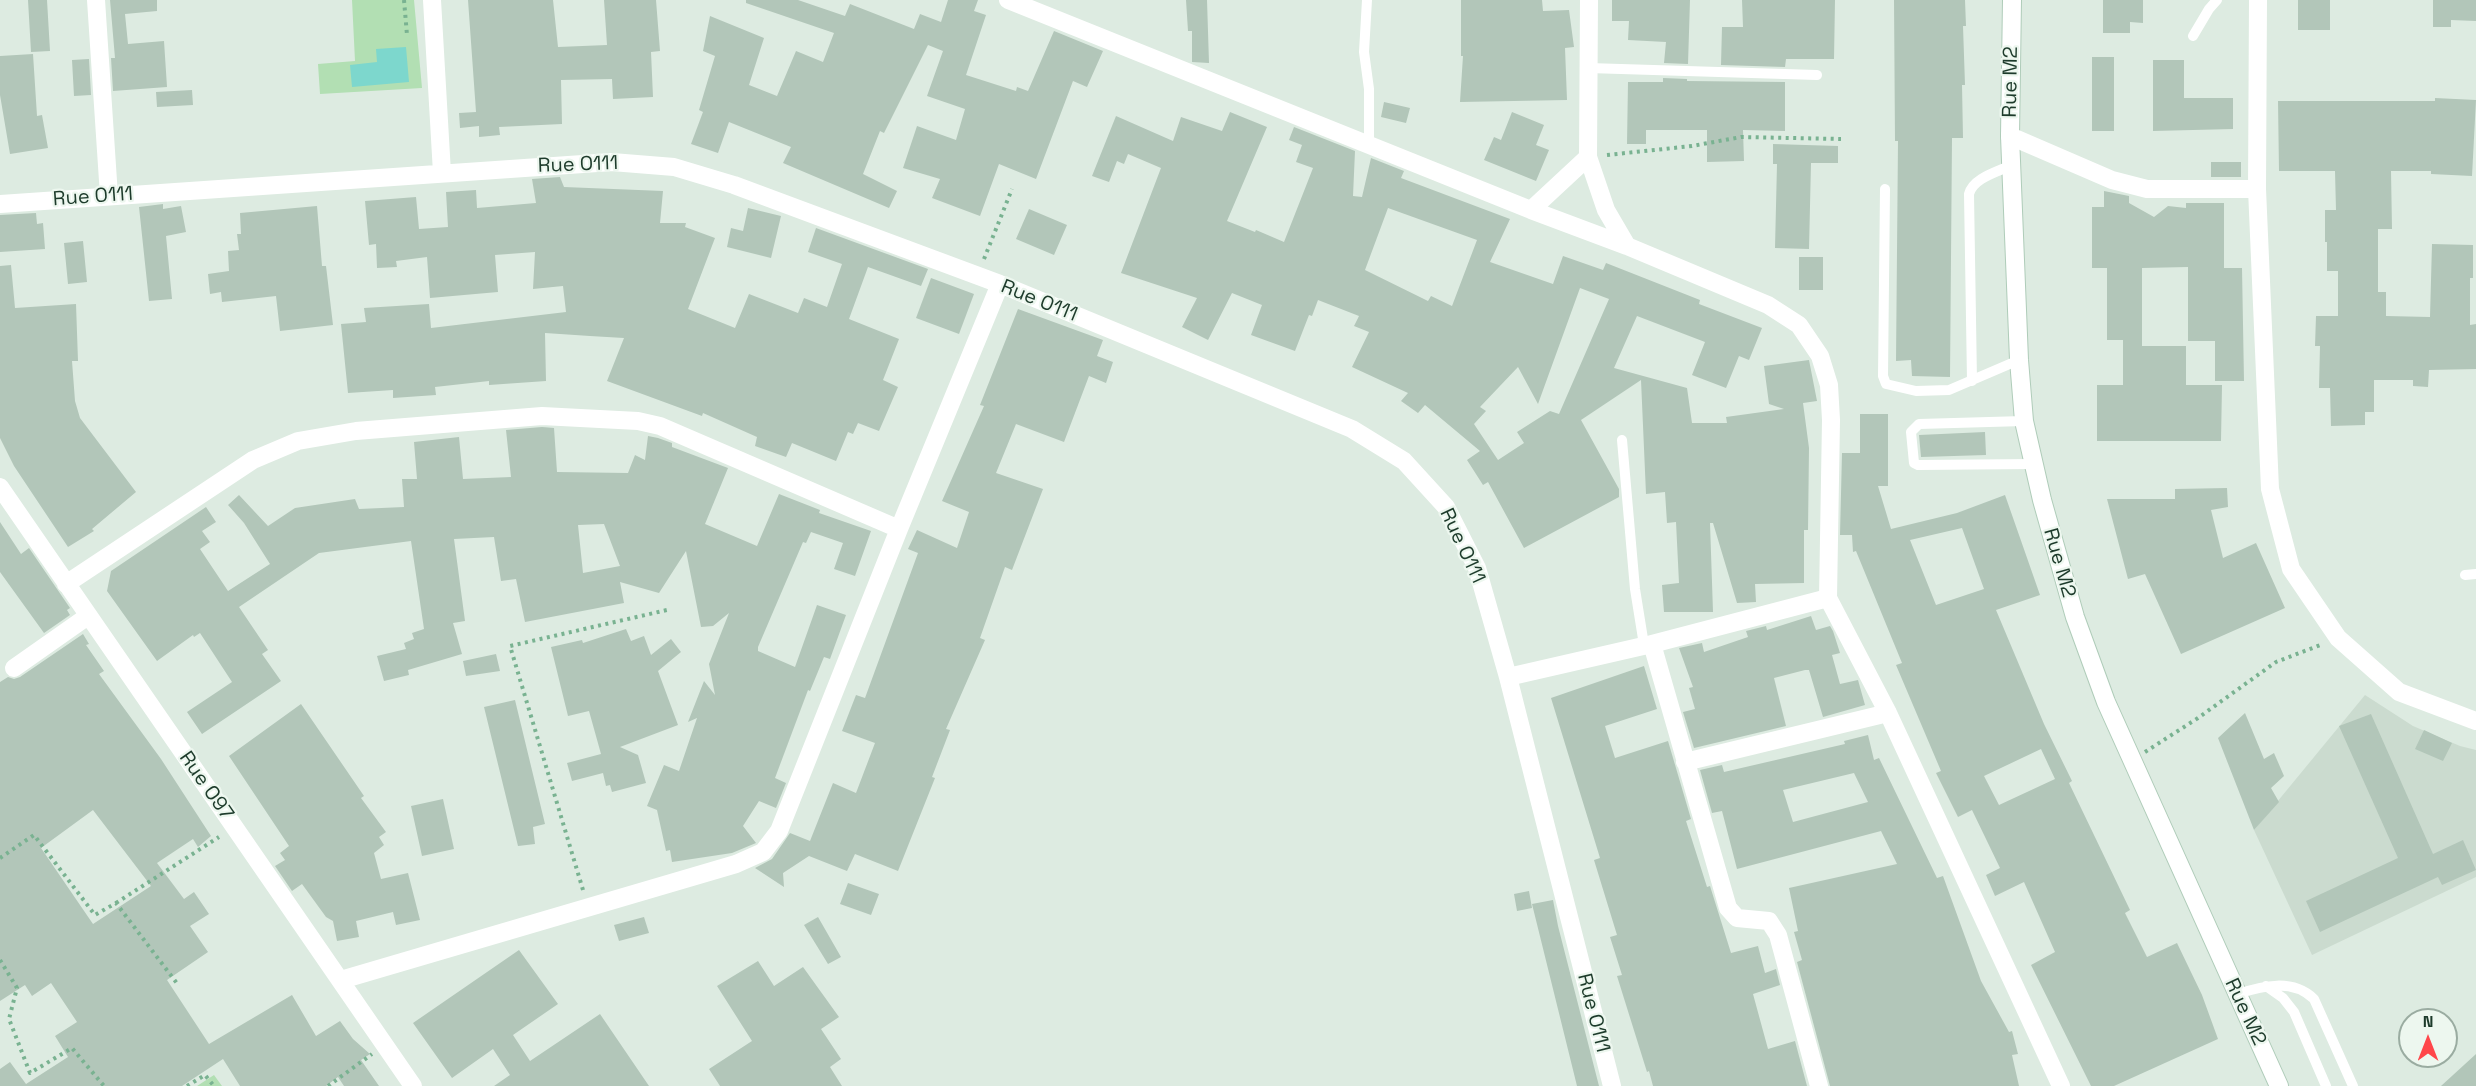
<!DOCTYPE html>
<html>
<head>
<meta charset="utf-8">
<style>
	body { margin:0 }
	#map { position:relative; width:2476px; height:1086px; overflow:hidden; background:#ddebe1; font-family:"Space Grotesk",sans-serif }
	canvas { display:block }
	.north { position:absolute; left:2398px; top:1008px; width:60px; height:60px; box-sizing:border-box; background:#edf7ef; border:2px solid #9aaca1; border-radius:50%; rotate:0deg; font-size:16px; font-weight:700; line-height:24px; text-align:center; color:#1d3b2b }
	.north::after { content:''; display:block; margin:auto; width:21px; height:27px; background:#ff464a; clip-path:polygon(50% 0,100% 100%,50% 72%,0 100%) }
</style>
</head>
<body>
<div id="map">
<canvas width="2476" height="1086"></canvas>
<div class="north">N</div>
</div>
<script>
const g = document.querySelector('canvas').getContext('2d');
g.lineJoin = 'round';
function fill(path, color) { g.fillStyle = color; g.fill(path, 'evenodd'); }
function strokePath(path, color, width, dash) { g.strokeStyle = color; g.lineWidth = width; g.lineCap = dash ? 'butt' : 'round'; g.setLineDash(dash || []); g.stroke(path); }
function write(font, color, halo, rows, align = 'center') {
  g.font = font + ' "Space Grotesk",sans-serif'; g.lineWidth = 4.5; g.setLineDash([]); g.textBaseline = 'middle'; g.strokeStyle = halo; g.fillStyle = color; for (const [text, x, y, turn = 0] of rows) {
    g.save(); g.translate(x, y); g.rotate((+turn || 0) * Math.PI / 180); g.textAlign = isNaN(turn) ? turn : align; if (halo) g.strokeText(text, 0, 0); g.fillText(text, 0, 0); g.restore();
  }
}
const built = new Path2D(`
	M2365,695L2413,726L2460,746L2476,750V877L2312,955L2254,830Z`);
const green = new Path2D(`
	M352,0H414L422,88L320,94L318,64L355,61Z
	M214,1075L222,1086H197Z`);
const water = new Path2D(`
	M406,47L409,82L352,87L350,65L377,62L376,49Z`);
const building = new Path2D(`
	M28,0H47L50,51L31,52Z
	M110,0H157V11L125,14L128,44L164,41L167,87L113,91L111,58H115Z
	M468,0H553L558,47L607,45L604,0H656L660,51L651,52L653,97L613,99L612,79L561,80L562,124L499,127L500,135L479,137V126L460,128L459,113L476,112Z
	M746,0H798L845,16L850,4L914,29L920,14L941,22L948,0H978L974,11L986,15L966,75L1016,91L1017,87L1028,91L1054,31L1103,51L1087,87L1073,81L1036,179L999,164L980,216L932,198L940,179L903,168L917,126L956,140L965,109L927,96L943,51L928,45L884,133L880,131L863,174L897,191L889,208L783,163L791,147L729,122L718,153L691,144L703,112L699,110L715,56L703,51L710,16L764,38L749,85L777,96L796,51L823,62L834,33L746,3Z
	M1186,0H1207L1209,63L1192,62V31H1188Z
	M1461,0H1542L1543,11L1569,10L1574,47L1565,48L1567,100L1460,102L1463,56H1461Z
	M1612,0H1690L1688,64L1664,63L1666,42L1628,40L1629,21H1612Z
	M1742,0H1835L1834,59H1786L1785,67L1721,65L1722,27H1743Z
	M1894,0H1965L1966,26H1963L1965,85H1962L1963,138H1952L1950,377L1912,376L1911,360L1896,361L1898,141H1895Z
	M2103,0H2143V23L2130,22V33H2103Z
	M2298,0H2330V30H2298Z
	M2433,0H2476V21L2451,20V27H2433Z
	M33,54L37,116L42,115L48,148L10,154L0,95V56Z
	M2092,57H2114V131H2092Z
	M89,59L91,95L74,96L72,60Z
	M2153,60H2184V98H2233V129L2153,131Z
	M1663,78L1687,79V81L1785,82V131L1743,130L1744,161L1707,162V130H1646V144H1627L1628,82H1663Z
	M192,90L193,105L157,107L156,92Z
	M2435,98L2476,100L2472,176L2431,174V171H2391L2392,229H2378V292H2386V316L2430,317L2432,244L2473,245V278H2470V325L2476,324V369L2429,370L2428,387L2413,386V380H2374V412H2365V425L2331,426L2330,388H2319L2320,346H2315L2316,316H2338V271H2327V242H2325V210H2336L2335,171H2279L2278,101H2435Z
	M1384,102L1410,108L1406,123L1381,117Z
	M1230,112L1267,127L1227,221L1255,232L1256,230L1284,242L1306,186L1313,168L1296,162L1302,145L1289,140L1294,127L1355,151L1353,196L1362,197L1371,158L1404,171L1401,178L1510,219L1490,262L1553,284L1563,256L1603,270L1606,263L1700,300L1699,304L1762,328L1749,360L1739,356L1726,388L1692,375L1705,342L1637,316L1614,368L1687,388L1692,423H1727L1726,417L1784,409L1769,404L1764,366L1809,360L1817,401L1803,403L1809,448L1808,530H1804V583L1755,584L1756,602L1737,603L1713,523H1710L1713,612H1664L1662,585L1679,583L1676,522L1667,523L1665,492L1646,494L1641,380L1581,420L1619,489V497L1524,548L1488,482L1483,485L1467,460L1480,451L1425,405L1418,413L1401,401L1408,393L1352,367L1369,332L1354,326L1359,316L1318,300L1312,316L1309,315L1295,351L1251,335L1262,305L1232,293L1208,340L1182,327L1197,298L1121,273L1161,168L1128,154L1124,164L1117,161L1109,182L1092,176L1116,116L1173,141L1181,117L1222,131ZM1388,208L1477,240L1452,306L1431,296L1428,301L1365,270ZM1580,288L1609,299L1559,414L1550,411L1517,432L1524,443L1498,460L1474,424L1486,411L1480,407L1518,367L1538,404Z
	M1512,112L1544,125L1536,145L1549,150L1536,181L1484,160L1494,137L1501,140Z
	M1773,144L1838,146V163H1811L1809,249L1775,248L1777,164H1773Z
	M2211,162H2241V177H2211Z
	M560,177L564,187L663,191L660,223H686L685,227L715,238L688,309L735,328L749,294L798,313L804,298L827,307L842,264L808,252L816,228L928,269L921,286L868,267L849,319L899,339L883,380L898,387L879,431L858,423L853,434L848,432L836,461L792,443L786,457L755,446L757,437L703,413L702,416L607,381L624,338L590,336L545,333L546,381L489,385V381L435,387L436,395L393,398V390L348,393L341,324L366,322L364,308L429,304L431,328L566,312L563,286L533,289L535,252L495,255L498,292L430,298L427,257L396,261L397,267L377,268L376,244L369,245L365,201L416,197L419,229L448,227L446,192L476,190L477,208L536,203L532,179Z
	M2104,191L2129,196V203L2154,217L2168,206L2186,208V203H2224V268H2242L2244,381H2215V341H2188V267L2142,268V346H2186V385H2222L2221,441H2097V385H2123V340H2107V268H2092V207H2104Z
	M163,204V209L181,206L186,232L166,236L172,299L149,301L139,207Z
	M317,206L322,266H326L333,325L280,331L276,296L222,302L221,292L210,294L208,274L229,271L228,251L239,250L237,234H241L240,213Z
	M748,208L781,216L771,258L727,247L731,228L743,231Z
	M1029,209L1067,225L1054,255L1016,239Z
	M36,213L37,224L43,223L45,249L0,252V215Z
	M83,241L87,282L68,284L64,243Z
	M1799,257H1823V290H1799Z
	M11,265L15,308L76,304L78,361H72L75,401L80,418L136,492L92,529L94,531L68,547L14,466L0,438V266Z
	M931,278L974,294L959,334L916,318Z
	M1018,309L1103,340L1097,356L1113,362L1106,383L1089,376L1064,442L1016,424L996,473L1043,489L1012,570L1005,567L980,638L985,640L946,729L950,730L932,777L935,778L898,871L855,854L847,871L809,856L783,873L784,887L755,868L772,859L790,833L810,841L833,783L856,793L875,743L842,731L856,695L865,698L918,553L908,549L917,530L957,548L969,512L942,501L984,406L980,405Z
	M1860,414H1888V486H1878L1891,529L1957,513L2005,495L2040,595L1996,610L2044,724L2072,781L2069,783L2130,910L2125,913L2147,957L2177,943L2202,995L2218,1039L2114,1086H2091L2031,965L2055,952L2024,882L1995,896L1986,875L2000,868L1972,810L1958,817L1936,773L1941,771L1896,665L1902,663L1856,551L1853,552L1852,535H1840L1842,453H1860ZM1962,528L1984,589L1936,605L1910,540ZM2041,749L2055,779L1999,805L1984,776Z
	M542,427L554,428L557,472L628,473L635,455L645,460L648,436L658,438L672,443V447L728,468L705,524L757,546L779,494L820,510L819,513L871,531L855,576L834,569L843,543L811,532L806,543L803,542L758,647V651L795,667L817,605L846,615L830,659L824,657L810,691L808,690L775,778L786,783L776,808L759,801L743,826L756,843L732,853L672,862L670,850L666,851L657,810L647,806L664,765L679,771L697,718L688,722L704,681L715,695L709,664L729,613L713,626L701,627L686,551L659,593L620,582L624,603L525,622L516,579L501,581L494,537L454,539L465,621L453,623L462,654L408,670L409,675L384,681L377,656L406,649L404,643L414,639L412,633L424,629L411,541L319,553L239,607L268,650L262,654L281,681L202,734L187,712L232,682L200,633L194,637L193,635L157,661L107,591L111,571L206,507L216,522L202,531L210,542L200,549L228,591L270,564L244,523L228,505L239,495L268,526L295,508L355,499L359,509L404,507L402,479H417L414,442L459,437L463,479L511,477L506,430ZM604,524L620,566L583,573L578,525Z
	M1985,432L1986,455L1921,457L1919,435Z
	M2227,488L2228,507L2211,510L2223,558L2256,543L2285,608L2181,654L2145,574L2128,579L2107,499H2175V489Z
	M0,522L21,554L29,548L70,608L67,610L70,615L44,633L0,572Z
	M1811,616L1816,630L1830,626L1833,631L1840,653L1832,655L1840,684L1858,680L1865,705L1823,717L1809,670H1805L1774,678L1786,726L1694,748L1683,712L1695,709L1689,688L1693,687L1679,648L1702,643L1704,652L1748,637L1746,631L1766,626L1767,630Z
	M626,629L631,641L644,636L651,655L671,639L681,652L658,671L678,725L620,747L638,755L646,783L612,792L610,785L606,786L603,773L572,781L567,763L601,754L589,711L568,716L551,647L582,640L583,643Z
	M83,634L89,644L86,645L104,671L99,674L161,759L211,836L198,847L193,839L157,863L184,899L194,892L209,914L190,926L208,952L167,980L209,1044L292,995L316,1036L340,1021L353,1039L370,1054L361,1060L379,1086H344L338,1077L326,1086H240L223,1059L182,1086H0V1069L10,1062L26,1084L68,1057L55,1036L77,1022L51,983L32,996L25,985L0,1001V682L8,677L14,679L20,677ZM93,810L151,886L93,924L41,848Z
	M496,654L500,671L466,676L463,661Z
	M1644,666L1657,709L1605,726L1615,758L1668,741L1691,819L1686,821L1707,887L1710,886L1731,953L1758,946L1765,973L1776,969L1780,985L1753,994L1768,1049L1795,1041L1807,1086H1653L1649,1071L1647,1072L1617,976L1622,975L1610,937L1617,935L1594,860L1600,858L1551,698Z
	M515,700L545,824L533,827L535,844L518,846L484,707Z
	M301,704L364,796L361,798L386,832L379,837L384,845L374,853L381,879L408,873L420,920L396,925L393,912L356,921L359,937L337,941L333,921L326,917L302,884L292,891L275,866L285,860L280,853L289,846L229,756Z
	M2245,713L2264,759L2274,753L2284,776L2271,788L2279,802L2254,830L2218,738Z
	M2371,714L2433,854L2463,840L2476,870L2442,885L2438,877L2320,932L2306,901L2398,858L2339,726Z
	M2424,730L2452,743L2443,761L2415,749Z
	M1868,735L1874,760L1879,758L1937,878L1943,876L1981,981L2009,1032L2012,1031L2018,1054L2012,1055L2019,1086H1830L1797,962L1802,960L1794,932L1798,931L1789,888L1897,864L1881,831L1737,869L1722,811L1712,813L1700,770L1722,765L1724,772L1845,744L1844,741ZM1854,773L1868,802L1793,822L1783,790Z
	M443,799L454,849L422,856L411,806Z
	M848,883L879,894L871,915L840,904Z
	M1529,891L1532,908L1517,911L1514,894Z
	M1553,900L1558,926L1599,1086H1577L1532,904Z
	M644,917L649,933L619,941L614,925Z
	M818,917L841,957L828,964L804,925Z
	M519,950L558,1004L513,1035L530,1061L600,1014L649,1086H494L510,1075L493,1049L452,1078L413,1023Z
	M758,961L774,986L803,967L839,1017L821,1029L841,1059L830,1067L842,1086H720L709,1069L752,1041L717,986Z
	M2476,1054V1086H2441Z`);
const path = new Path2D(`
	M404,0L407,35
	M1607,155L1692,146L1741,137L1841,139
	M984,259L1012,189
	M2145,752L2198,718L2276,662L2323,644
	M0,858L34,835L95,915L116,903L179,986
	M583,890L510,646L667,610
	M116,903L219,837
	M0,960L17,988L9,1019L30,1073L72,1048L104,1086
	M187,1086L205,1075L214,1086
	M328,1086L372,1054`);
const service = new Path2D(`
	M1367,0L1364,52L1369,89V145
	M2193,36L2209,9L2217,0
	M1588,68L1817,75
	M1885,189L1883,376L1886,384L1916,391L1949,390L2019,360
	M1972,381L1969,194C1973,178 1997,172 2012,165
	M2024,421L1919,424L1911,432L1914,463L1918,465L2034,464
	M1622,440L1635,589L1644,645
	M2465,575L2476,574
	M2266,986L2283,998L2294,1012L2326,1086
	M2237,994C2263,986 2292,978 2314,999L2353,1086`);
const minor = new Path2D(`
	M96,0L109,196
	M432,0L442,173
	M1008,0L1531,210L1627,246L1768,305L1799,325L1820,356L1829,385L1831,420L1828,598L1888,713L2061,1086
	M1589,0L1588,157L1606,210L1627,246
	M2258,0L2257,189L2270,489L2291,569L2338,638L2399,692L2476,721
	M2010,136L2112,180L2147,189H2257
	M0,204L612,162L674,167L734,185L1000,284L1352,429L1404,461L1446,507L1477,568L1508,677L1612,1086
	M1531,210L1588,157
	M0,487L413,1086
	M66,584L253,460L298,441L356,431L542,416L638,421L660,426L899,529
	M1652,644L1728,908L1737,918L1769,921L1778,935L1819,1086
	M14,668L88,616
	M1508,677L1652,644L1828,598
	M1685,762L1888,713
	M341,980L736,864L763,852L779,831L899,529L1000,284`);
const secondary = new Path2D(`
	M2012,0L2010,136L2019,360L2024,421L2042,500L2075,617L2106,702L2279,1086`);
const streetNames = [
	["Rue M2",2011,82,-89],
	["Rue O111",578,165,-2],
	["Rue O111",93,197,-4],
	["Rue O111",1039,301,22],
	["Rue O111",1462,546,65],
	["Rue M2",2059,563,74],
	["Rue O97",206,786,55],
	["Rue M2",2245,1012,65],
	["Rue O111",1593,1013,76]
];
fill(built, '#cbdbcf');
fill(green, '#b2dfb3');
fill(water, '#7dd7cd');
fill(building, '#b2c6b9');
strokePath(secondary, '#afccb9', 20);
strokePath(path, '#79b291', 4, [3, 4.5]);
strokePath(service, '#fff', 10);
strokePath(minor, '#fff', 18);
strokePath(secondary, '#fff', 18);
write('20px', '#1d3b2b', '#edf7ef', streetNames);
</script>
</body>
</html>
